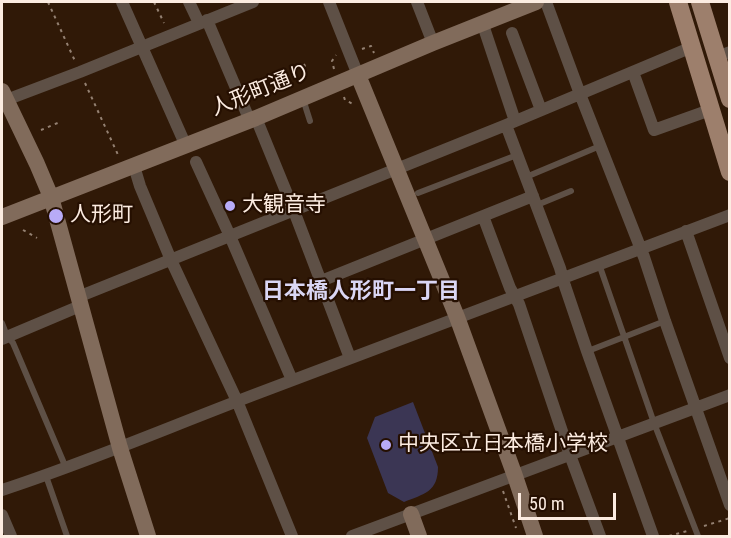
<!DOCTYPE html>
<html>
<head>
<meta charset="utf-8">
<style>
	body { margin:0 }
	#map { position:relative; width:731px; height:538px; overflow:hidden; background:#301907; font-family:"Roboto Condensed",sans-serif }
	canvas { display:block }
	.frame { position:absolute; inset:0; border:3px solid #fcece1; pointer-events:none }
	.scale { position:absolute; left:518px; top:493px; width:98px; height:27px; box-sizing:border-box; border:3px solid #fcece1; border-top:0; padding-left:8px; font-size:18px; line-height:21px; white-space:nowrap; color:#fcece1; -webkit-text-stroke:4px #250f01; paint-order:stroke }
</style>
</head>
<body>
<div id="map">
<canvas width="731" height="538"></canvas>
<div class="frame"></div>
<div class="scale">50 m</div>
</div>
<script>
const g = document.querySelector('canvas').getContext('2d');
g.lineJoin = 'round';
function fill(path, color) { g.fillStyle = color; g.fill(path, 'evenodd'); }
function strokePath(path, color, width, dash) { g.strokeStyle = color; g.lineWidth = width; g.lineCap = dash ? 'butt' : 'round'; g.setLineDash(dash || []); g.stroke(path); }
function write(font, color, halo, rows, align = 'center') {
  g.font = font + ' "Roboto Condensed","Noto Sans JP",sans-serif'; g.lineWidth = 4.5; g.setLineDash([]); g.textBaseline = 'middle'; g.strokeStyle = halo; g.fillStyle = color; for (const [text, x, y, turn = 0] of rows) {
    g.save(); g.translate(x, y); g.rotate((+turn || 0) * Math.PI / 180); g.textAlign = isNaN(turn) ? turn : align; if (halo) g.strokeText(text, 0, 0); g.fillText(text, 0, 0); g.restore();
  }
}
const green = new Path2D(`
	M413,402L438,467C438,492 424,494 404,502L388,493L367,438L375,417Z`);
const path = new Path2D(`
	M48,2L75,61
	M154,2L164,23
	M594,3V2
	M362,49L371,46L374,53
	M304,64L307,71
	M334,69L332,61L336,55
	M85,83L119,157
	M344,97L345,100L353,104
	M41,130L60,122
	M23,230L37,238
	M503,491L516,528
	M704,526L730,518
	M669,536L687,531`);
const lane = new Path2D(`
	M303,99L310,121
	M526,177L600,146
	M418,193L517,155
	M537,205L571,191
	M599,264L654,423L698,536
	M2,323L7,336L13,343L66,468
	M588,351L665,321
	M46,476L67,536`);
const street = new Path2D(`
	M122,2L186,146
	M189,2L199,23
	M329,2L358,75
	M417,2L433,43
	M546,2L580,94L644,257L665,321L730,505
	M207,20L250,121
	M482,22L515,121
	M512,33L541,110
	M717,57L730,52
	M633,72L654,130L710,110
	M6,100L80,72L253,2
	M256,118L294,211L350,358
	M506,125L560,268L565,286L587,351L653,536
	M196,162L230,236L292,380
	M134,166L140,186L171,260L237,401L292,536
	M483,216L510,288L519,304L570,455L600,536
	M686,231L730,358
	M321,281L533,196
	M78,297L506,125L692,47
	M2,339L80,306
	M2,490C91,461 176,424 264,391C419,332 574,273 730,215
	M2,515L11,536
	M352,536L730,395`);
const secondary = new Path2D(`
	M358,75L457,317L515,476L535,536
	M2,91L37,164L51,197L120,448L148,536
	M2,217L256,118L433,43L536,2
	M411,514L419,536`);
const primary = new Path2D(`
	M678,2L730,172
	M700,2L730,99`);
const markers = [
	[230,206,6,"#b8abf7"],
	[56,216,8,"#b8abf7"],
	[386,445,6,"#b8abf7"]
];
const streetNames = [
	["人形町通り",261,91,-22]
];
const poiNames = [
	["大観音寺",242,206],
	["人形町",70,216],
	["中央区立日本橋小学校",398,445]
];
const neighbourhoodNames = [
	["日本橋人形町一丁目",361,292]
];
fill(green, '#3b3654');
strokePath(path, '#948172', 2, [3, 4.5]);
strokePath(lane, '#5e5046', 6);
strokePath(street, '#5e5046', 12);
strokePath(secondary, '#816b5b', 16);
strokePath(primary, '#9d7f6c', 18);
for (const [x, y, r, color] of markers) { const dot = new Path2D(); dot.arc(x, y, r, 0, 2 * Math.PI); g.fillStyle = color; g.fill(dot); strokePath(dot, '#250f01', 2); }
write('21px', '#fcece1', '#250f01', streetNames);
write('21px', '#fcece1', '#250f01', poiNames, 'left');
write('bold 22px', '#dad6f4', '#250f01', neighbourhoodNames);
</script>
</body>
</html>
